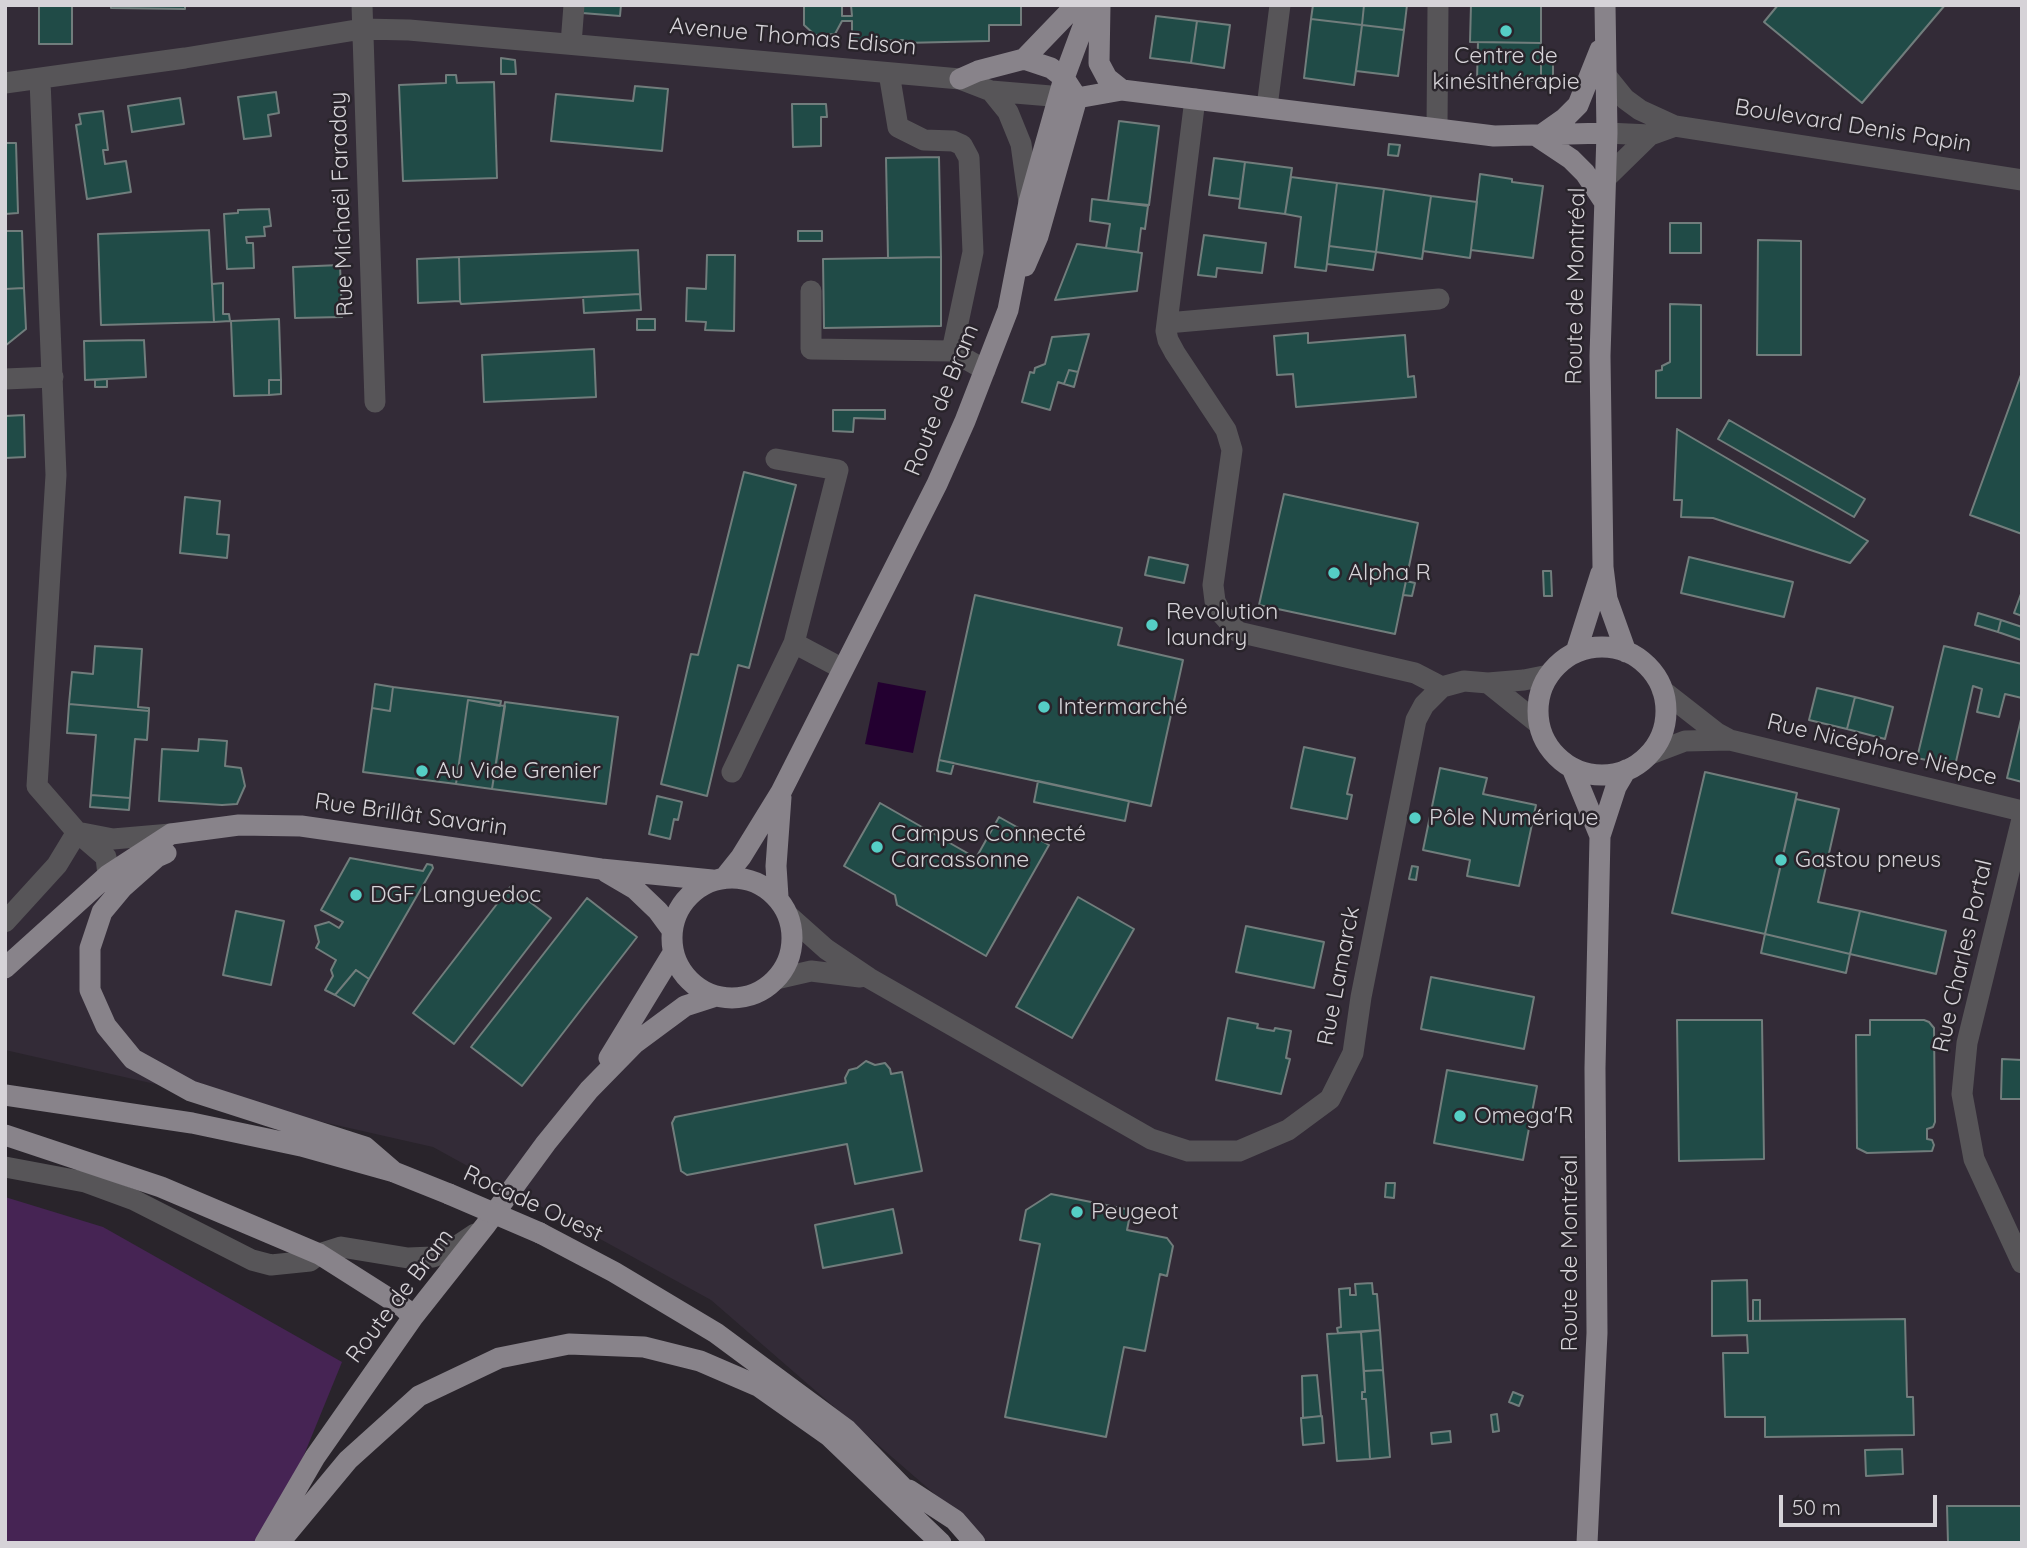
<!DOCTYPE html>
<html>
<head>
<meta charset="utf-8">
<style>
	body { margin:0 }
	#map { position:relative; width:2027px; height:1548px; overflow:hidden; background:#29242b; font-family:Quicksand,sans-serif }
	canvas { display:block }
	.frame { position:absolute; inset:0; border:7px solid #d6d3d8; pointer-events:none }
	.scale { position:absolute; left:1779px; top:1495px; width:158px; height:32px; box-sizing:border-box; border:4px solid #d6d3d8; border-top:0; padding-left:9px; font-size:21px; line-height:24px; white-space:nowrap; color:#d6d3d8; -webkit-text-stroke:5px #29242b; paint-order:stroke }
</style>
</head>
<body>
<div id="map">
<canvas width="2027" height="1548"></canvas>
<div class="frame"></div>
<div class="scale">50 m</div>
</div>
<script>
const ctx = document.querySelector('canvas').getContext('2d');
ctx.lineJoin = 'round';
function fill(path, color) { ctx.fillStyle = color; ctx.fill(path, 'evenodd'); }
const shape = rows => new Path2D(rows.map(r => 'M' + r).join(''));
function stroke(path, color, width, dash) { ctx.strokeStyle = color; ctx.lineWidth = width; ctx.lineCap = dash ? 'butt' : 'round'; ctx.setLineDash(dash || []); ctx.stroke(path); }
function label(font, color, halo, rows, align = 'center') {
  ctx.font = font + ' Quicksand,sans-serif'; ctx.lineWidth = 5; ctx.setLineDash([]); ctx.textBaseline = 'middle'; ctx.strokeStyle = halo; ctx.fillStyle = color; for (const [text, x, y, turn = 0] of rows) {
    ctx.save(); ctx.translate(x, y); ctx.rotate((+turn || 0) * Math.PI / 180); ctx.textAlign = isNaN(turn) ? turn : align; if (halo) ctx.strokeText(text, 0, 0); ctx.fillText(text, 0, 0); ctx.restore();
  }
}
fill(shape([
	[5,5,2022,5,2022,1543,985,1543,968,1523,711,1300,433,1147,5,1050]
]), '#332b37');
fill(shape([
	[5,1197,103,1227,342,1362,268,1543,5,1543]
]), '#462454');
fill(shape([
	[878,682,926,691,913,753,865,744]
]), '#230030');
const building = shape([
	[39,5,72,5,72,44,39,44,39,5],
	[111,5,185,5,185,9,111,8,111,5],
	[582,5,621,5,620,16,582,13,582,5],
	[804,5,842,5,842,16,852,16,851,5,1021,5,1021,25,989,25,989,41,903,43,903,40,852,41,852,21,842,21,835,34,815,35,804,25,804,5],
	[1313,5,1364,5,1362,25,1311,19,1313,5],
	[1364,5,1407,5,1404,30,1362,25,1364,5],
	[1471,5,1541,5,1541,43,1470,42,1471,5],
	[1778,5,1945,5,1862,103,1764,22,1778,5],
	[1156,16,1197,21,1191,63,1150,58,1156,16],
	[1311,19,1362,25,1354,85,1304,78,1311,19],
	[1197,21,1230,25,1224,68,1191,63,1197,21],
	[1362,25,1404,30,1398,76,1356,71,1362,25],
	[1478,42,1541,43,1541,81,1477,80,1478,42],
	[1541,51,1553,51,1553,81,1541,81,1541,51],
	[501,58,515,60,516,74,501,74,501,58],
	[446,75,456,75,457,83,494,82,497,178,403,181,399,85,446,83,446,75],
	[635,86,668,89,662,151,551,141,556,94,633,101,635,86],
	[276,92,279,113,268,115,271,136,244,139,238,97,276,92],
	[180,98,184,124,132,132,128,106,180,98],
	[792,104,826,104,827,117,821,117,821,146,793,147,792,104],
	[103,111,108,150,103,150,105,164,126,161,131,192,87,199,76,125,81,124,79,114,103,111],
	[1119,121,1159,126,1149,205,1108,201,1119,121],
	[5,143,16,143,18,213,5,214,5,143],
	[1389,144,1400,145,1398,156,1388,155,1389,144],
	[939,157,941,257,888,258,886,158,939,157],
	[1214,158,1245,162,1240,199,1209,195,1214,158],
	[1245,162,1292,168,1285,214,1239,208,1245,162],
	[1480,174,1512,179,1512,182,1543,186,1533,258,1471,250,1480,174],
	[1291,177,1337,183,1326,271,1295,267,1301,217,1285,214,1291,177],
	[1337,183,1384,189,1376,252,1329,246,1337,183],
	[1384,189,1431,196,1422,259,1376,252,1384,189],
	[1431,196,1477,202,1470,258,1423,251,1431,196],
	[1092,199,1148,206,1145,229,1141,228,1138,252,1106,248,1110,224,1090,221,1092,199],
	[269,209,271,226,264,227,265,236,246,237,247,243,253,243,254,268,227,269,224,214,238,213,238,210,269,209],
	[1670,223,1701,223,1701,253,1670,253,1670,223],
	[209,230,214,322,101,325,98,234,209,230],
	[5,231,22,231,24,288,5,289,5,231],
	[798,231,822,231,822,241,798,241,798,231],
	[1204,235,1266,243,1262,273,1217,268,1216,277,1198,275,1204,235],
	[1758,240,1801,241,1801,355,1757,355,1758,240],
	[1077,244,1142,253,1137,291,1055,300,1077,244],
	[1329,246,1376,252,1373,270,1327,264,1329,246],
	[638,250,640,294,461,304,460,301,459,257,638,250],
	[707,255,735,255,734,331,705,330,706,322,686,321,687,288,706,289,707,255],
	[459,257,460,301,418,303,417,259,459,257],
	[941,257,941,326,824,328,823,259,941,257],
	[340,265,342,317,295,318,293,267,340,265],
	[223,283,223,314,229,314,230,321,214,322,212,284,223,283],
	[24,288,26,329,5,346,5,289,24,288],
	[640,294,641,310,584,313,583,297,640,294],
	[1670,304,1701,305,1701,398,1656,398,1656,371,1662,370,1662,366,1670,362,1670,304],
	[279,319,281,380,269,380,269,395,234,396,231,321,279,319],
	[637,319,655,319,655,330,637,330,637,319],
	[1308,333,1308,343,1405,335,1408,377,1414,376,1416,397,1296,407,1293,374,1277,375,1274,336,1308,333],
	[1089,334,1078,372,1069,370,1064,384,1058,382,1050,410,1022,402,1030,372,1034,373,1035,368,1045,364,1052,337,1089,334],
	[144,340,146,377,85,380,84,341,144,340],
	[594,349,596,397,484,402,482,355,594,349],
	[1069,370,1078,372,1074,387,1064,384,1069,370],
	[2022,372,2022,534,1970,515,2022,372],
	[107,379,107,387,95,387,95,380,107,379],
	[269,380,281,380,281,394,269,395,269,380],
	[833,410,885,410,885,419,854,418,853,432,833,431,833,410],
	[24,415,25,457,5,458,5,416,24,415],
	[1729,420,1865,499,1854,517,1718,439,1729,420],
	[1677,429,1730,460,1868,541,1850,563,1713,518,1681,517,1682,500,1674,500,1677,429],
	[744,472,796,485,749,668,738,665,707,796,661,784,691,654,698,655,744,472],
	[1284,494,1418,523,1395,634,1259,605,1284,494],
	[185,497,220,501,217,534,229,535,227,558,180,553,185,497],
	[1149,557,1188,565,1184,583,1145,575,1149,557],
	[1689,557,1793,582,1784,617,1681,593,1689,557],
	[1543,571,1551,571,1552,596,1544,596,1543,571],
	[1406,581,1415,583,1412,596,1403,595,1406,581],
	[2022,591,2022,616,2014,613,2022,591],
	[975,595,1122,628,1118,645,1183,660,1151,806,939,760,975,595],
	[1978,613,2001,620,1998,632,1975,625,1978,613],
	[2001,620,2022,627,2021,640,1998,632,2001,620],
	[95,646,142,649,138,707,149,708,149,711,69,704,72,672,93,674,95,646],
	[1944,646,2022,664,2022,698,2005,694,1999,717,1977,712,1982,689,1973,686,1955,766,1917,758,1944,646],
	[375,684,393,687,390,711,372,708,375,684],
	[393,687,501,701,500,706,468,700,456,784,363,772,372,708,390,711,393,687],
	[1817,688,1855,697,1847,729,1809,720,1817,688],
	[1855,697,1893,707,1885,739,1847,729,1855,697],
	[468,700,505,706,492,789,456,784,468,700],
	[505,702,618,717,606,804,492,789,505,702],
	[69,704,149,711,147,740,135,739,130,798,91,795,96,735,67,733,69,704],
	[2022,715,2022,782,2007,778,2022,715],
	[199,739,227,741,225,766,241,768,245,786,237,804,222,805,159,801,162,749,198,751,199,739],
	[1304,747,1355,758,1347,794,1352,795,1347,819,1291,808,1304,747],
	[939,760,954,763,951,774,937,771,939,760],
	[1440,768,1487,778,1483,794,1536,805,1519,886,1467,876,1470,860,1423,850,1440,768],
	[1705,772,1797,793,1765,934,1672,913,1705,772],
	[1038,781,1129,801,1125,821,1034,802,1038,781],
	[91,795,130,798,129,810,90,807,91,795],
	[657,796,682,802,678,820,674,819,670,839,649,834,657,796],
	[1796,799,1839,809,1818,902,1860,911,1850,954,1765,934,1796,799],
	[880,803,976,858,999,817,1049,845,986,956,897,905,895,895,844,866,880,803],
	[350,858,423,871,427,864,432,865,433,868,369,979,356,970,335,995,325,990,333,976,331,970,336,960,316,948,319,942,315,926,329,922,339,928,343,922,321,910,350,858],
	[1412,866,1418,867,1416,880,1409,879,1412,866],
	[510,887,551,918,454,1044,413,1013,510,887],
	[1078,897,1134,929,1072,1038,1016,1007,1078,897],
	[587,898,637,937,522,1086,471,1047,587,898],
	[236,911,284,921,271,985,223,975,236,911],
	[1860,911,1946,931,1936,974,1850,954,1860,911],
	[1246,926,1324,942,1314,988,1236,972,1246,926],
	[1765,934,1850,954,1846,973,1761,953,1765,934],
	[356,970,369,979,354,1006,335,995,356,970],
	[1431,977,1534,997,1524,1049,1421,1029,1431,977],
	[1228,1018,1258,1024,1257,1028,1274,1031,1275,1028,1291,1031,1286,1058,1290,1059,1281,1094,1216,1080,1228,1018],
	[1677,1020,1762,1020,1764,1159,1679,1161,1677,1020],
	[1870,1020,1924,1020,1929,1022,1934,1028,1935,1122,1933,1127,1927,1129,1927,1139,1932,1140,1934,1145,1932,1151,1867,1153,1857,1148,1856,1035,1870,1035,1870,1020],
	[2002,1059,2022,1060,2022,1099,2001,1099,2002,1059],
	[866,1061,875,1065,885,1063,890,1069,891,1074,902,1072,922,1171,855,1184,847,1144,687,1175,681,1171,672,1123,675,1117,846,1083,845,1078,849,1070,857,1068,866,1061],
	[1447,1070,1537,1086,1523,1160,1434,1143,1447,1070],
	[1386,1183,1395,1183,1394,1198,1385,1197,1386,1183],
	[1051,1194,1131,1210,1127,1230,1167,1238,1173,1246,1167,1276,1160,1274,1145,1351,1124,1347,1106,1437,1005,1417,1040,1244,1020,1240,1026,1210,1051,1194],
	[893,1209,902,1253,823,1268,815,1225,893,1209],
	[1747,1280,1748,1321,1905,1319,1907,1397,1913,1397,1914,1435,1765,1437,1765,1417,1725,1417,1723,1353,1748,1353,1747,1335,1712,1336,1712,1281,1747,1280],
	[1372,1283,1373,1294,1377,1294,1380,1330,1338,1333,1337,1328,1341,1327,1339,1289,1350,1288,1350,1295,1356,1295,1355,1284,1372,1283],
	[1753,1300,1760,1300,1760,1321,1753,1321,1753,1300],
	[1380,1330,1383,1370,1364,1371,1361,1332,1380,1330],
	[1361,1332,1365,1392,1362,1392,1362,1399,1366,1399,1370,1459,1337,1461,1327,1334,1361,1332],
	[1383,1370,1390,1457,1370,1459,1366,1399,1362,1399,1362,1392,1365,1392,1364,1371,1383,1370],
	[1317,1375,1321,1416,1303,1418,1302,1376,1317,1375],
	[1513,1392,1523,1396,1519,1406,1509,1402,1513,1392],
	[1497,1414,1499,1431,1493,1432,1491,1415,1497,1414],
	[1322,1416,1324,1443,1303,1445,1301,1418,1322,1416],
	[1450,1431,1451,1442,1432,1444,1431,1433,1450,1431],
	[1902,1449,1903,1474,1866,1476,1865,1450,1902,1449],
	[1947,1506,2022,1506,2022,1543,1948,1543,1947,1506]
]);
fill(building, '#204b47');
stroke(building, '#717d7c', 2);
stroke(shape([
	[362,5,375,402],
	[571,44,574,5],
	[889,73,898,127,924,140,953,141,962,145,969,158,973,252,952,351,985,370],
	[1604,73,1625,99,1640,110,1675,126,2022,180],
	[40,80,56,475,37,786,77,832,106,857,108,875],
	[5,83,185,58,362,29,409,30,960,79,991,91,1075,98],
	[991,91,1008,112,1021,144,1029,202],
	[1195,99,1166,331,1168,340,1175,353,1226,430,1232,450,1213,585,1215,601,1221,613,1238,632,1415,673,1442,687,1464,681,1488,683,1524,680,1549,675],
	[1267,107,1280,5],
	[1437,128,1438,5],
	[1607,133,1650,135,1675,126],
	[1604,180,1650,135],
	[811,291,811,349,952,351],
	[1167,323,1439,299],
	[5,379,53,377],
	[776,459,838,470,794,643],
	[1488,683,1539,724],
	[1662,690,1717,733,1730,740,2022,811],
	[1648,755,1685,741,1730,740],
	[732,772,794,643,843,669],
	[2022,819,1967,1043,1962,1094,1974,1159,2022,1263],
	[82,833,113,839,171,834],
	[789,916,826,949,869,978,1151,1139,1188,1151,1239,1151,1288,1130,1330,1099,1353,1053,1361,997,1416,720,1424,705,1442,687],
	[5,922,57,865,77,832],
	[776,979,811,971,860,977],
	[5,1167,85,1182,134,1200,252,1260,271,1265,310,1261,319,1254,341,1247,408,1258,433,1257,451,1250,475,1234]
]), '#575558', 21);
stroke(shape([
	[1100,5,1099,63,1107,78,1122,90],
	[1605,5,1607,133,1600,356,1603,567,1607,599,1626,652],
	[1024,59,1076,5],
	[960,79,978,71,1024,59,1051,68,1064,78,1077,98,1038,236,1025,266],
	[1077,98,1122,90,1494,136,1607,133],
	[1538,137,1565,118,1578,105,1600,50],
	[1538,137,1571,159,1585,173,1603,200],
	'1538 711a64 64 0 1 1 128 0a64 64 0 1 1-128 0Z',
	[1576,652,1601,573],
	[1572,768,1600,836],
	[166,853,157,857,122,888,102,912,90,948,90,990,106,1026,133,1059,191,1091,365,1147,394,1172],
	[606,872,635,889,658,911,672,930],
	[725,877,741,857,781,792,937,484,965,421,1008,310,1029,202,1064,78,1091,5],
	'672 938a60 60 0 1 1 120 0a60 60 0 1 1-120 0Z',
	[778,897,776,866,781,797],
	[5,968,108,875,171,834,239,825,301,826,601,869,712,880],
	[609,1058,673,953],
	[5,1095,192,1123,301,1146,394,1172,449,1194],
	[5,1135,161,1187,319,1254,404,1308,413,1317],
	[540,1233,614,1272,716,1333,847,1430,918,1503],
	[909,1490,955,1520,975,1543],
	[265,1543,315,1457,413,1317,485,1226,546,1143,589,1090,635,1043,685,1006,716,996],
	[279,1543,348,1460,419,1396,499,1358,569,1344,644,1347,700,1361,758,1386,829,1436,941,1543],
	[1587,1543,1597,1333,1595,1068,1600,836,1616,787,1626,770]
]), '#88838a', 21);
stroke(shape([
	[449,1194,540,1233]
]), '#88838a', 21);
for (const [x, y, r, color] of [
	[1506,31,7,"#55cec5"],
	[1334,573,7,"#55cec5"],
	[1152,625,7,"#55cec5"],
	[1044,707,7,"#55cec5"],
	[422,771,7,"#55cec5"],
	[1415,818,7,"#55cec5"],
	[877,847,7,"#55cec5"],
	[1781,860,7,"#55cec5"],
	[356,895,7,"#55cec5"],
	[1460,1116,7,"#55cec5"],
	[1077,1212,7,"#55cec5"]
]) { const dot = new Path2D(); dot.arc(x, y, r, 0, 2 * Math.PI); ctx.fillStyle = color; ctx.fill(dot); stroke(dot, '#29242b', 2.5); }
label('23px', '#d6d3d8', '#29242b', [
	["Avenue Thomas Edison",793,37,5],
	["Boulevard Denis Papin",1853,126,9],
	["Rue Michaël Faraday",342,204,-92],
	["Route de Montréal",1576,286,-89],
	["Route de Bram",942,400,-68],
	["Rue Nicéphore Niepce",1882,750,14],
	["Rue Brillât Savarin",411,815,8],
	["Rue Charles Portal",1963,956,-77],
	["Rue Lamarck",1339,976,-79],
	["Rocade Ouest",533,1204,25],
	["Route de Montréal",1570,1253,-90],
	["Route de Bram",400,1296,-53]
]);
label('23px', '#d6d3d8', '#29242b', [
	["Centre de",1506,56,"center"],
	["kinésithérapie",1506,82,"center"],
	["Alpha R",1348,573],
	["Revolution",1166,612],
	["laundry",1166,638],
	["Intermarché",1058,707],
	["Au Vide Grenier",436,771],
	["Pôle Numérique",1429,818],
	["Campus Connecté",891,834],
	["Carcassonne",891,860],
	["Gastou pneus",1795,860],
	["DGF Languedoc",370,895],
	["Omega'R",1474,1116],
	["Peugeot",1091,1212]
], 'left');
</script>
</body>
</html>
